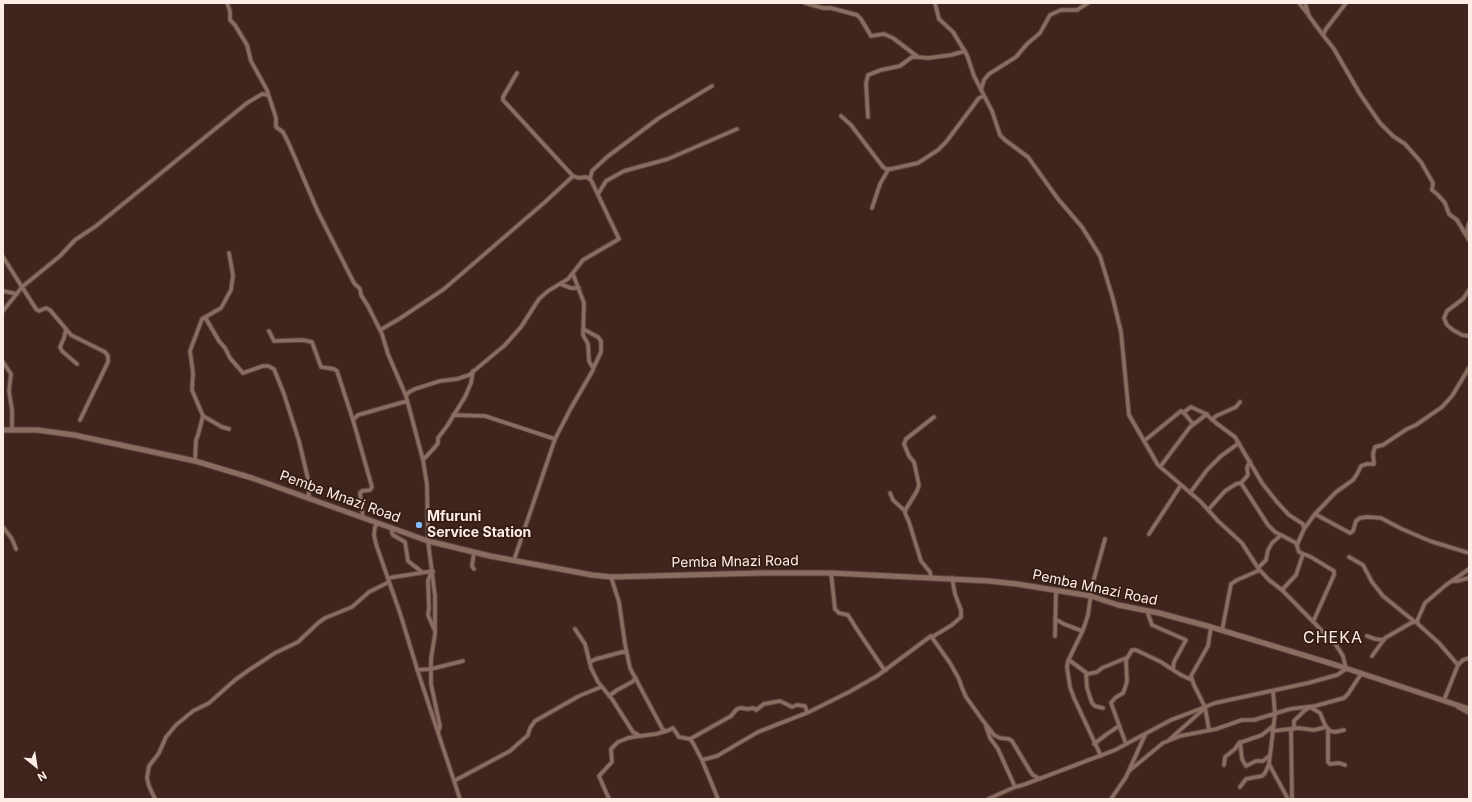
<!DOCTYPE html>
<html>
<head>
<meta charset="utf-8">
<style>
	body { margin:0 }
	#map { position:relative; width:1472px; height:802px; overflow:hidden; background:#3f251d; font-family:Inter,sans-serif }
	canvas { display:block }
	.frame { position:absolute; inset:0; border:4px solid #feece7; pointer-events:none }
	.north { position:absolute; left:16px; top:746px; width:40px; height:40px; -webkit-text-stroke:3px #341c13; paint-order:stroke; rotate:150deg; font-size:11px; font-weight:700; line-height:16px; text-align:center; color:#feece7 }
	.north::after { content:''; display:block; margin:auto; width:14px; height:18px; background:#feece7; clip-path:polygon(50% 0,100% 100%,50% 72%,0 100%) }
</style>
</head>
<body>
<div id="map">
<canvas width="1472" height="802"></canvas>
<div class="frame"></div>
<div class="north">N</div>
</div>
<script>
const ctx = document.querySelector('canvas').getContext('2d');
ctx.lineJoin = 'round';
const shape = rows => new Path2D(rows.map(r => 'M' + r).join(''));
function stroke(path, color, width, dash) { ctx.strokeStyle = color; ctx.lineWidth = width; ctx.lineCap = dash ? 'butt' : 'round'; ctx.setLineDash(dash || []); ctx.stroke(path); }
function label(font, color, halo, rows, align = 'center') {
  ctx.font = font + ' Inter,sans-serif'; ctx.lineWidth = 3.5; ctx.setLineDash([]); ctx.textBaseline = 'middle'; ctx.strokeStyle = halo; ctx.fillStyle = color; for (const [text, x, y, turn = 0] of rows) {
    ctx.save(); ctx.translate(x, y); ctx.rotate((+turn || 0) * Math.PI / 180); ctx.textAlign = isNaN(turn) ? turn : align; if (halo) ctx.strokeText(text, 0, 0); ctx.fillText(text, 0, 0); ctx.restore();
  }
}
const street = shape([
	[227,3,230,11,230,20,235,25,247,45,251,61,267,90,276,118,276,127,283,132,289,144,318,212,354,283,360,289,361,295,368,306,382,334,388,354,406,396,423,460,427,485,428,541,435,596,435,634,431,659,431,684,440,726,438,733],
	[805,3,823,8,831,8,857,15,861,19,871,36,884,34,893,38,918,57],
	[935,3,939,19,953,32,967,55,974,76,992,111,1000,135,1005,140,1028,157,1058,199,1082,227,1100,256,1113,299,1121,332,1129,415,1158,465,1201,502,1218,521,1242,543,1258,568,1269,580,1282,590,1336,645,1343,656,1346,669,1337,675,1308,683,1215,703,1205,707,1171,720,1115,750,1023,785,1015,787,988,799],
	[1299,3,1307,13],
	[1305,3,1309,16,1323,35],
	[1346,3,1326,29,1323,35,1334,49,1360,94,1380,123,1393,136,1405,144,1421,162,1433,183,1432,190,1438,195,1445,203,1449,214,1457,220,1469,240],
	[981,90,984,80,989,74,1016,57,1027,44,1040,33,1050,15,1061,10,1077,10,1088,3],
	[841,116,851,125,883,167,886,169,891,169,918,163,938,150,946,142,979,98,984,96],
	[868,117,866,83,868,75,881,70,900,66,912,57,918,57,928,58,951,55,965,51],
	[590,179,592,171,607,157,659,118,712,86],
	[598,194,606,181,624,171,668,159,737,129],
	[872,208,880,184,888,170],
	[1466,234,1469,223],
	[3,257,36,309,39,311,46,308,50,310,66,329,64,338,60,347,62,351,77,364],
	[560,284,571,288,579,288],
	[1469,290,1463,299,1447,311,1444,318,1447,325,1453,330,1462,335,1469,336],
	[3,291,17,294],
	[3,311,22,287,60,256,75,240,96,226,247,103,262,94,268,95],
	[205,317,219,341,225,348,230,358,243,373,263,366,268,366,274,369,284,394,299,441,308,479,309,499],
	[66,329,71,335,105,352,108,356,108,362,80,420],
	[583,329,598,337,601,341,601,352,593,369],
	[380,330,399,319,444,289,545,202,573,176],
	[269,331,274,341,303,340,312,342,321,367,334,369,337,371,353,420],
	[3,362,11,374,9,391,12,410,12,429],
	[406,396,409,392,415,389,440,381,457,379,469,375,505,345,521,327,539,299,548,291,568,279,583,260,619,239,591,180,586,177,579,178,573,176,503,100,503,97,517,73],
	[1184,412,1191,407,1206,414,1216,423,1235,437,1262,483,1277,502,1289,515,1303,524,1304,529,1297,545],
	[453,415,485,416,555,439],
	[203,416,222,427,229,429],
	[1212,420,1216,416,1236,407,1240,402],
	[1144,441,1181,411,1185,414,1193,424],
	[423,460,435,447,438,443,438,438,447,426,465,397,471,383,473,371],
	[195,461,196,440,198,435,203,416,192,390,193,373,190,351,202,319,221,308,231,290,233,275,229,253],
	[1250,461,1247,468,1248,475,1241,483,1268,525,1275,532,1281,535],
	[1160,467,1190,427,1207,414],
	[890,493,893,500,905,511],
	[1190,493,1207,470,1221,456,1239,443],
	[1208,510,1225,491,1236,484,1241,483],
	[1315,514,1336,492,1353,480,1357,474,1361,466,1367,464,1374,464,1373,454,1375,447,1383,445,1407,429,1416,425,1442,407,1452,396,1469,368],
	[363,518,360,493,362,491,370,490,372,487,353,420,358,415,407,401],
	[378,523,375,527,374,535,376,544,400,613,418,672,460,799],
	[3,527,12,539,16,549],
	[392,528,392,533,393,535,405,542,408,561,422,572],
	[1304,529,1315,514,1350,533,1353,531,1356,521,1360,518,1367,517,1381,518,1402,529,1430,541,1469,553],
	[1149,534,1181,485],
	[474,552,472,566,474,569],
	[1349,557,1363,565,1372,582,1383,596,1415,622],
	[514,560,555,439,571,408,593,370,593,368,589,361,588,344,583,335,584,303,573,274],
	[1258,568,1266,560,1268,550,1272,543,1281,535,1296,543,1299,552,1311,557,1334,571,1334,575,1313,622],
	[433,572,430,575,428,581,429,608,428,615,434,629],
	[831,573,835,609,839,613,848,615,858,631,883,668,886,670],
	[611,577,619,602,625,644,630,668,663,730,667,731,673,728,679,737,690,739,693,743,702,760,718,799],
	[388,578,433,571],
	[931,578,930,572,921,561,909,522,905,513,906,509,917,491,919,485,914,462,909,456,904,444,906,439,934,417],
	[1452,581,1457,581,1469,578],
	[1282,590,1296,575,1303,554],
	[1147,611,1152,625,1186,640,1174,662,1173,669],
	[1055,619,1064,624,1082,631],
	[575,629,585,644,591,668,598,682,612,699,633,732,640,736,656,734,666,731],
	[1222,631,1231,584,1237,580,1260,570],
	[1055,636,1056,590],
	[1367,636,1375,639,1384,640],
	[932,637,952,625,961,617,961,610,955,594,952,578],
	[1372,656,1385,638,1411,623,1415,622],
	[1069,660,1088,674,1097,672,1102,668,1126,658],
	[590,662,596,659,626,651],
	[1458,665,1463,660,1469,658],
	[417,670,431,669,463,661],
	[1086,674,1087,688,1092,703,1095,706,1103,708],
	[1273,691,1275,714,1269,764,1288,799],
	[609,696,617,690,632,682,636,678],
	[1444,700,1458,665,1439,643,1418,624,1417,621,1425,603,1446,585,1469,569],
	[1458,707,1469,713],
	[986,726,990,738,998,749,1015,787],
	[1291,729,1292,799],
	[1294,729,1294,721,1304,711,1310,707,1320,713,1325,725,1330,731,1335,732,1344,730],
	[1328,729,1328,762,1330,764,1339,763,1345,765],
	[1209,730,1205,707,1194,685,1191,676,1208,646,1211,627],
	[1272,731,1298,728,1314,730,1326,727],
	[690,739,731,716,737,709,741,708,748,709,753,708,756,710,764,704,780,701,792,707,797,705,805,706,807,712],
	[1170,739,1205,708],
	[1240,742,1242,759,1246,766,1256,761,1263,761,1269,756],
	[1094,744,1107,734,1119,726],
	[1126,744,1111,703,1115,698,1123,693,1125,688,1127,681,1126,660,1132,650,1136,650,1161,662,1181,675,1192,680],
	[1101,756,1074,698,1070,687,1067,667,1068,661,1083,630,1088,615,1092,586,1105,539],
	[702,760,717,756,758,732,809,712,849,692,877,676,931,636,950,663,959,679,962,688,966,697,981,718,994,735,1000,738,1009,739,1012,741,1030,771,1033,775,1040,779],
	[1224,765,1225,757,1235,749,1239,743,1262,735,1273,726],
	[1129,771,1163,743,1180,736,1216,729,1242,720,1254,720,1290,709,1315,706,1344,698,1348,694,1361,674],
	[454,781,510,751,528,735,530,728,535,721,579,696,601,687],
	[1240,787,1246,779,1262,776,1265,773,1269,764],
	[155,799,149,786,147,778,149,766,159,753,166,737,176,725,193,711,209,703,235,680,249,670,275,653,298,642,318,623,325,618,352,607,369,592,389,582],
	[609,799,599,776,612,762,611,749,618,742,628,738,639,736],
	[1111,799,1126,777,1145,735]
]);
const secondary = shape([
	[3,430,37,430,74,435,195,461,252,478,428,541,490,556,592,575,611,577,762,573,831,573,989,581,1017,584,1091,596,1118,605,1159,613,1211,627,1336,665,1469,709]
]);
stroke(street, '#59433c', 5.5);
stroke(secondary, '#59433c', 7);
stroke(street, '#8a6c61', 3.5);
stroke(secondary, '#8a6c61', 5);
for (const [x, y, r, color] of [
	[419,525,4,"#87bbfc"]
]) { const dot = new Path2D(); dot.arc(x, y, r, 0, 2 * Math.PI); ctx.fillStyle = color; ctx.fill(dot); stroke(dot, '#341c13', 1.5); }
label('14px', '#feece7', '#341c13', [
	["Pemba Mnazi Road",340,497,20],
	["Pemba Mnazi Road",735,562,-1],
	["Pemba Mnazi Road",1095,588,12]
]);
label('bold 14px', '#feece7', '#341c13', [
	["Mfuruni",427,517],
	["Service Station",427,533]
], 'left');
ctx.letterSpacing = '1px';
label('16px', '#feece7', '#341c13', [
	["CHEKA",1333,638]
]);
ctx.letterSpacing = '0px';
</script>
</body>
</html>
